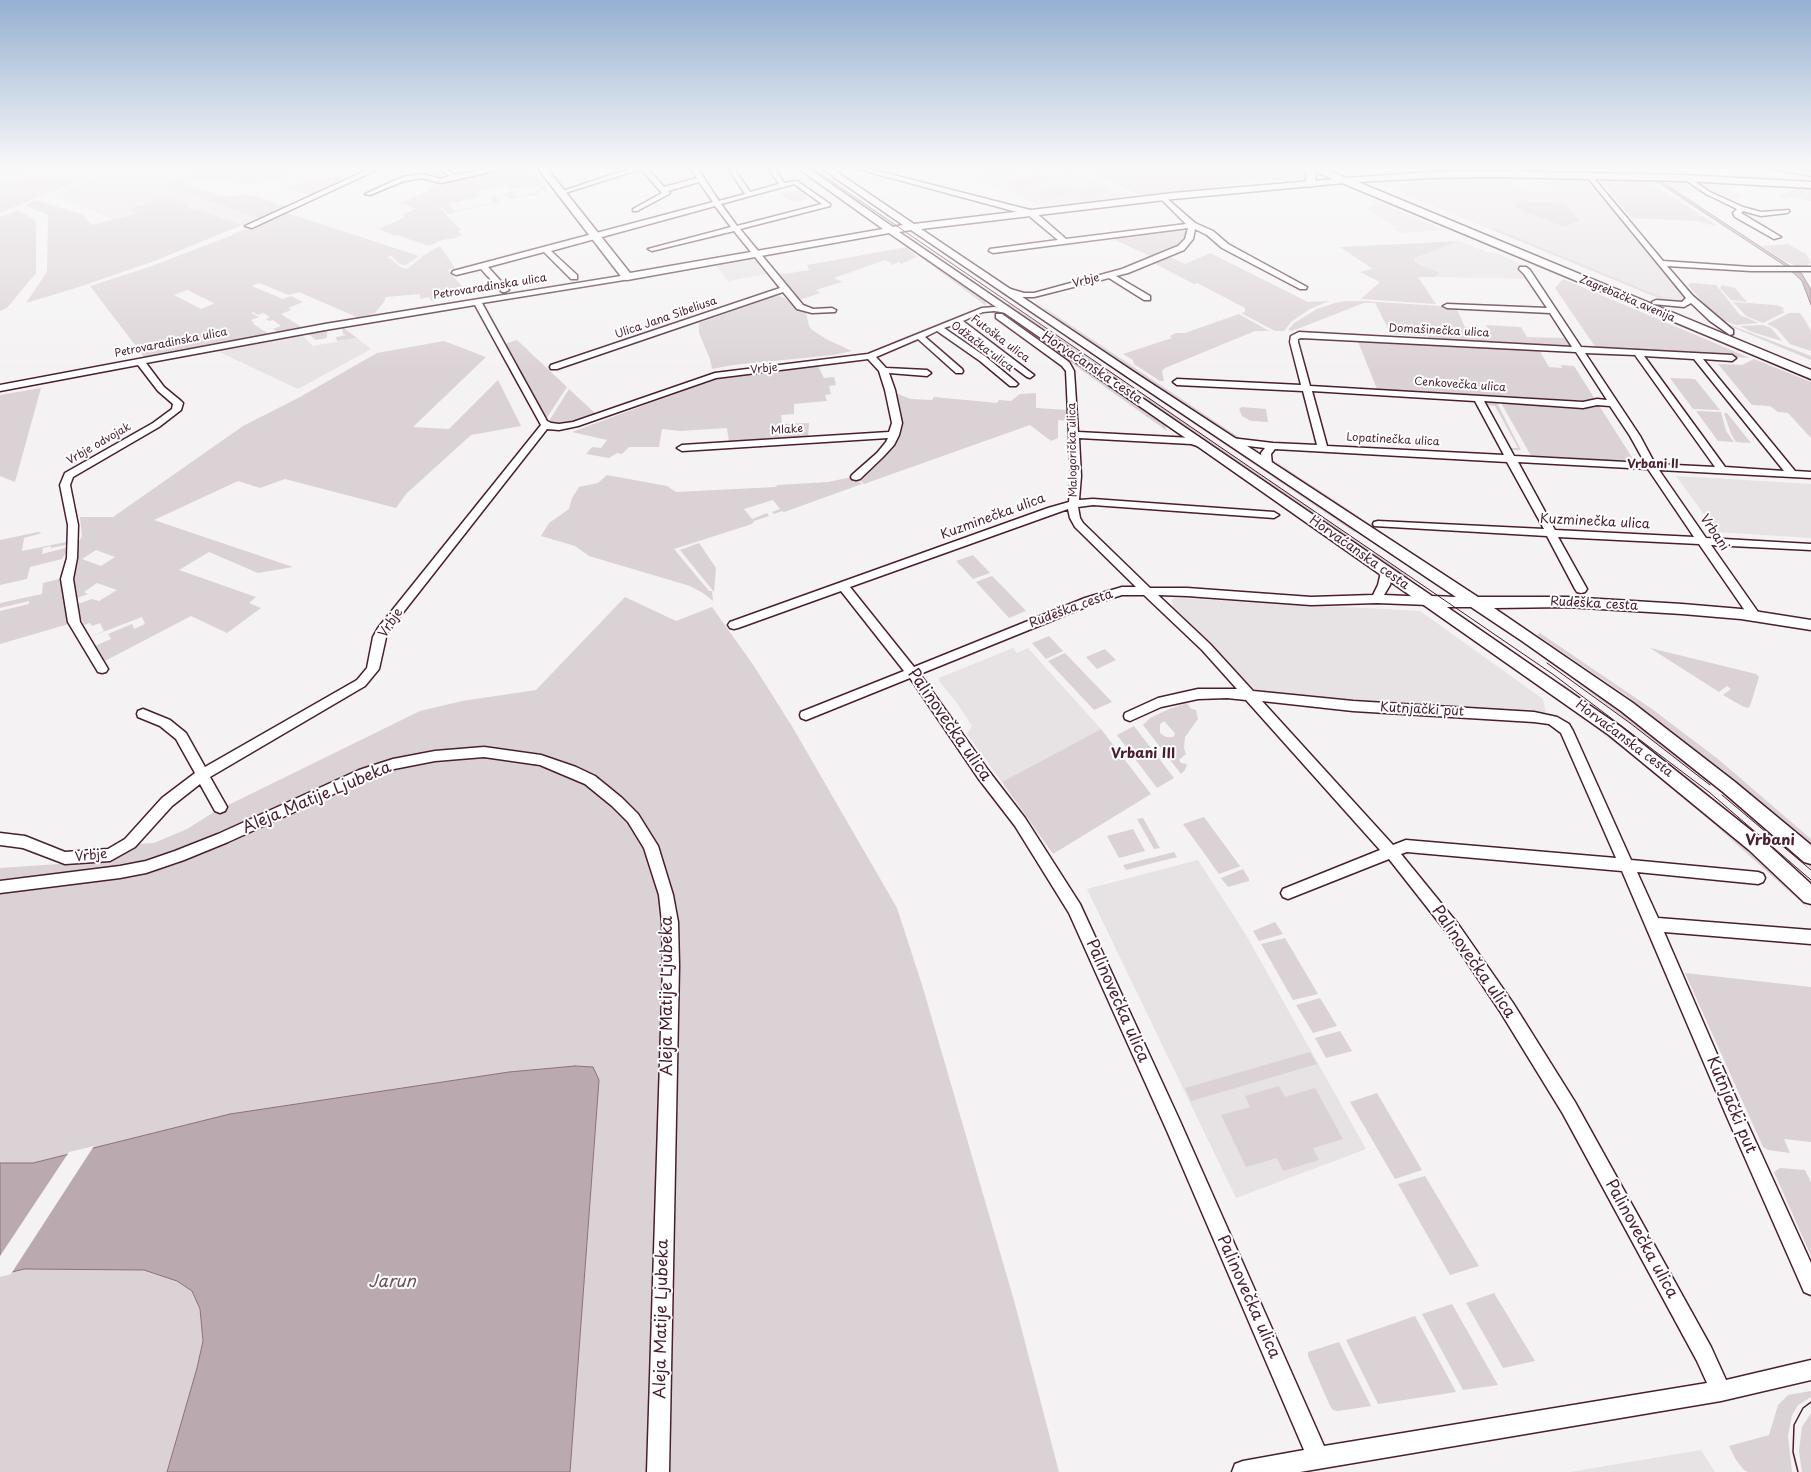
<!DOCTYPE html>
<html>
<head>
<meta charset="utf-8">
<style>
	body { margin:0 }
	canvas { display:block; background:#f4f2f2 }
</style>
</head>
<body>
<canvas width="1811" height="1472"></canvas>
<script>
const ctx = document.querySelector('canvas').getContext('2d');
ctx.lineJoin = 'round';
function fill(path, color) { ctx.fillStyle = color; ctx.fill(path, 'evenodd'); }
const shape = rows => new Path2D(rows.map(r => 'M' + r).join(''));
function stroke(path, color, width, dash) { ctx.strokeStyle = color; ctx.lineWidth = width; ctx.lineCap = dash ? 'butt' : 'round'; ctx.setLineDash(dash || []); ctx.stroke(path); }
function label(font, color, halo, rows, align = 'center') {
  ctx.font = font + ' "Playpen Sans",sans-serif'; ctx.lineWidth = 4; ctx.setLineDash([]); ctx.textBaseline = 'middle'; ctx.strokeStyle = halo; ctx.fillStyle = color; for (const [text, x, y, turn = 0] of rows) {
    ctx.save(); ctx.translate(x, y); ctx.rotate((+turn || 0) * Math.PI / 180); ctx.textAlign = isNaN(turn) ? turn : align; if (halo) ctx.strokeText(text, 0, 0); ctx.fillText(text, 0, 0); ctx.restore();
  }
}
fill(shape([
	[91,166,112,166,108,168,110,169,93,175,0,182,0,173],
	[124,166,216,166,206,171,199,171,165,185,172,190,181,191,261,219,245,226,184,206,187,205,129,208,139,213,111,219,89,209,51,195],
	[971,166,1061,166,1133,196,1040,206,960,170],
	[1475,176,1510,177,1520,189,1530,191,1553,191,1541,176,1589,180,1685,299,1684,301,1677,303,1667,301,1414,198,1396,190,1389,185,1391,182,1397,179],
	[1513,201,1542,202,1564,227,1529,213],
	[1659,180,1717,180,1732,191,1743,195,1727,201,1707,192,1678,193],
	[1370,198,1444,230,1399,233,1394,228,1397,228,1365,207,1375,204],
	[1460,241,1486,252,1499,254,1519,263,1528,269,1534,279,1434,277,1438,273,1415,261,1414,258,1416,257],
	[749,258,759,261,768,274,728,281,714,263],
	[300,333,313,346,357,338,371,349,298,389,213,349],
	[1676,476,1811,484,1811,538,1717,532],
	[1175,598,1420,611,1543,699,1546,714,1472,710,1263,693,1252,690,1245,686,1173,610,1172,600],
	[1013,648,1017,653,1028,648,1101,729,1002,782,967,734,972,726,957,703,939,681,939,678],
	[1198,860,1246,935,1366,1149,1236,1198,1087,889],
	[1701,1450,1715,1472,1570,1472]
]), '#e7e2e3');
fill(shape([
	[0,166,91,166,0,173],
	[216,166,330,166,247,185,224,178,208,182,191,179,183,183,225,197,246,194,289,207,261,219,181,191,172,190,165,185,199,171,206,171],
	[790,166,793,166,875,222,871,222],
	[1072,166,1294,166,1311,176,1304,179,1240,182,1215,188,1141,195],
	[429,167,440,170,449,176,442,179,418,173,409,175,410,177,407,176],
	[526,167,527,169,531,169,548,191,543,192,533,184,531,185,541,193,509,199,503,194,512,192,517,197,537,192,529,185,511,189,506,185,478,191,482,196,448,204,455,211,493,202,489,198,495,196,500,201,448,214,440,206,438,206,461,230,458,231,462,235,456,237,457,238,442,240,429,246,397,235,395,236,378,229,404,218,403,214,416,209,400,203,429,190,428,188,438,186,447,181],
	[1006,167,1017,171,994,179,984,174],
	[370,170,313,196,282,187,343,175],
	[1038,173,1054,179,1021,190,1006,183],
	[93,175,26,202,0,213,0,182],
	[1644,179,1701,215,1690,216,1703,216,1717,226,1703,223,1700,221,1631,218,1602,181,1609,180],
	[1064,184,1079,190,1048,201,1033,195],
	[1096,185,1110,191,1087,199,1074,193],
	[1797,186,1811,187,1811,201,1792,197,1787,199,1779,196,1795,189],
	[800,189,810,196,805,197,808,199,793,202,780,194],
	[165,196,188,205,185,206,242,225,157,260,82,286,26,303,47,272,48,215,26,206,26,204,36,200,83,215,92,225,138,213,129,209],
	[1513,201,1564,203,1579,220,1564,227,1518,209],
	[18,210,36,221,36,273,7,308,0,311,0,217],
	[284,212,419,256,406,265,400,264,391,256,387,257,392,260,400,267,407,269,423,256,440,246,455,268,448,270,466,291,431,301,429,297,420,299,420,294,386,297,384,302,375,313,359,318,299,292,289,295,259,283,252,286,283,299,291,296,303,302,288,308,291,310,281,314,303,328,278,332,273,329,281,326,273,320,269,321,266,319,270,317,263,313,258,315,253,312,251,313,259,317,251,320,254,323,253,324,269,334,145,358,90,286,152,266,227,237],
	[187,290,214,303,213,304,201,309,174,295],
	[1491,227,1676,303,1656,297,1495,231],
	[1179,229,1187,231,1181,244,1178,247,1152,257,1109,237],
	[1460,241,1414,258,1415,261,1419,264,1439,273,1434,277,1418,277,1436,304,1361,299,1380,282,1360,272,1373,269,1340,247],
	[1503,243,1811,369,1811,371],
	[1788,244,1806,254,1811,263,1806,266,1796,266,1781,259,1762,246],
	[907,247,917,257,901,264,899,262,891,265,891,263,885,260,834,278,842,282,816,290,820,293,800,300,779,273,784,274,809,270,807,265],
	[911,247,986,301,986,306,913,251],
	[1210,253,1308,302,1329,301,1310,309,1291,322,1284,331,1275,331,1241,313,1245,312,1245,308,1197,283,1194,284,1157,265,1157,262,1170,257,1185,264],
	[1537,265,1811,379,1811,380,1791,372],
	[1563,279,1750,358,1596,348,1555,288],
	[1691,283,1716,285,1740,315,1759,323,1736,325,1720,319,1712,313,1688,285],
	[1722,285,1735,288,1747,302,1731,300,1720,288],
	[780,296,786,299,796,309,806,313,809,326,812,330,828,340,852,351,833,355,733,365,712,369,710,359,699,333,699,323,773,297],
	[1345,301,1363,301,1456,307,1465,327,1488,329,1486,325,1521,327,1527,337,1564,338,1571,347,1478,342,1475,341,1467,342,1392,338,1391,336,1429,338,1428,336,1391,334,1375,303,1364,303,1292,331,1288,330,1294,323,1317,309,1335,303],
	[1019,302,1360,531,1354,532,1016,303],
	[1036,302,1246,442,1232,437,1063,323],
	[1733,302,1776,305,1782,307,1784,309,1782,310,1785,312,1763,323,1746,316],
	[1008,303,1185,423,1409,576,1407,577,1295,502,1007,304],
	[997,310,1005,311,1153,415,1165,425,1167,431],
	[1789,313,1800,313,1805,320,1811,331,1811,351,1790,344,1777,329,1767,324],
	[1239,314,1269,331,1255,331,1165,368,1162,371,1164,381,1160,381,1134,364,1133,360,1123,354,1172,338,1170,336,1176,333,1185,333],
	[1717,320,1811,356,1811,360,1739,330],
	[1763,325,1771,328,1782,341,1752,332,1740,326],
	[341,326,357,338,337,341,336,337,347,335,343,334,342,327,330,329,327,332,327,338,316,340,306,332],
	[1357,339,1538,348,1549,367,1562,368,1561,365,1574,366,1595,399,1592,401,1377,389],
	[517,340,567,387,546,419,505,344],
	[444,341,486,357,413,427,449,429,498,380,521,426,471,435,406,494,396,508,285,479,260,488,238,481,154,520,293,567,258,573,209,552,179,570,256,597,249,603,261,608,227,633,191,616,103,662,95,646,111,639,108,634,132,624,134,629,145,624,142,617,90,637,104,631,100,623,92,626,90,623,84,625,75,605,92,599,99,601,117,590,97,583,84,592,88,594,74,599,70,573,77,545,82,536,80,517,113,517,243,426,300,397,377,353],
	[96,550,115,557,101,566,82,559],
	[1754,359,1811,382,1811,438,1788,413,1778,412,1770,406,1752,405,1718,364,1742,365],
	[818,366,824,378,834,377,836,385,829,386,831,394,825,395,827,401,794,404,794,414,781,415,782,424,809,423,808,438,729,442,727,428,680,431,662,429,659,447,629,447,622,454,617,453,609,458,586,454,592,447,601,448,607,440,572,432,718,378],
	[1670,378,1695,379,1720,410,1693,409],
	[41,388,15,482,0,476,0,395],
	[569,389,597,415,578,421,557,424,551,423,549,421],
	[895,393,911,399,932,400,934,397,997,403,999,400,1011,401,1020,394,1036,393,1036,408,1069,410,1068,421,1058,420,1058,438,1051,441,1030,425,864,484,857,477,866,471,901,422,900,410],
	[1486,400,1496,401,1521,450,1511,450,1510,448,1518,448,1495,406,1487,405],
	[1500,401,1598,404,1635,462,1533,457,1530,454],
	[1242,407,1266,409,1268,422,1251,421,1242,416,1239,409],
	[1696,411,1721,412,1726,431,1734,442,1718,441],
	[1724,413,1727,413,1751,443,1736,442,1731,434],
	[1193,444,1197,445,1304,521,1327,538],
	[1270,458,1328,496,1437,570,1434,571,1319,495],
	[607,475,667,486,676,492,776,487,777,485,828,482,852,477,855,477,862,484,784,512,782,511,774,514,772,512,780,509,773,500,744,509,752,519,767,513,769,516,754,521,752,524,674,549,709,591,712,591,713,601,703,593,690,586,589,556,575,546,541,536,549,523,569,509,572,498,579,487,598,483],
	[38,532,42,533,24,538,22,551,71,541,70,544,51,548,51,546,43,548,42,554,69,547,62,559,30,567,27,579,0,585,0,540],
	[699,543,716,568,714,592,680,550],
	[973,555,990,573,973,579,956,561],
	[992,576,1005,589,1026,611,1009,618,976,582],
	[63,578,72,623,0,644,0,611,29,604,29,601,0,608,0,603,42,594,43,583],
	[625,597,676,621,712,607,754,666,793,728,897,908,923,988,1015,1304,1059,1472,0,1472,0,868,59,864,123,854,138,844,154,843,187,829,214,812,420,711,462,701,536,690],
	[1540,633,1652,709,1718,759,1811,839,1811,847,1670,734,1627,696,1537,635],
	[1049,636,1063,651,1046,659,1032,643],
	[1470,636,1589,717,1719,821,1791,889,1811,911,1714,824,1631,755,1562,702],
	[1650,648,1756,674,1759,677,1750,706,1748,708,1742,706,1723,695,1731,689,1727,686,1719,692],
	[1105,649,1116,660,1097,669,1086,657],
	[1065,653,1112,702,1094,710,1048,661],
	[1570,677,1652,733,1811,863,1811,868,1721,792],
	[1563,684,1698,785,1811,882,1811,887,1560,685],
	[1187,703,1191,709,1196,710,1198,719,1185,737,1184,748,1186,754,1179,760,1181,763,1187,764,1185,770,1181,774,1143,725,1150,718,1169,709],
	[1164,721,1174,732,1175,735,1173,737,1166,737,1160,733,1160,724],
	[1134,726,1174,778,1157,788,1117,735],
	[1101,729,1151,794,1053,854,1002,782],
	[1204,817,1240,866,1241,866,1219,874,1183,824],
	[1143,818,1160,848,1154,849,1137,819],
	[1133,829,1145,851,1119,858,1107,836],
	[1174,852,1177,857,1126,870,1123,865],
	[1243,869,1249,879,1249,881,1228,887,1221,878],
	[1275,922,1283,934,1259,941,1253,931],
	[1285,938,1318,994,1293,1000,1261,944],
	[1685,973,1811,987,1811,1142,1784,1139,1790,1153,1768,1150,1763,1147],
	[1320,998,1337,1026,1313,1033,1296,1005],
	[1340,1031,1352,1051,1326,1058,1315,1038],
	[1310,1052,1317,1064,1191,1101,1185,1088],
	[1279,1086,1285,1097,1315,1088,1343,1139,1313,1148,1319,1160,1283,1171,1277,1158,1246,1167,1221,1115,1250,1107,1245,1096],
	[1377,1093,1422,1170,1395,1179,1350,1102],
	[1780,1168,1805,1170,1811,1182,1811,1256,1774,1172],
	[1425,1176,1479,1266,1450,1275,1398,1184],
	[1494,1293,1535,1361,1503,1368,1466,1303],
	[1452,1304,1498,1385,1463,1390,1422,1314],
	[1415,1316,1456,1392,1378,1404,1346,1340],
	[1339,1342,1371,1406,1338,1411,1333,1410,1330,1406,1308,1356,1308,1352],
	[1811,1391,1811,1397,1798,1405,1792,1415,1788,1436,1792,1472,1748,1472,1744,1470,1736,1460,1729,1446,1769,1435,1778,1405,1788,1395],
	[1811,1413,1811,1472,1802,1472,1799,1451,1802,1427]
]), '#dbd2d5');
const water = shape([
	[1622,166,1639,170,1659,180,1802,274,1811,290,1811,305,1802,281,1787,267,1662,185,1642,173,1622,166],
	[575,1066,593,1067,599,1080,570,1472,167,1472,197,1368,203,1341,200,1309,192,1291,177,1281,144,1270,24,1269,0,1275,0,1163,33,1163,230,1114,509,1072,575,1066]
]);
fill(water, '#baa9ae');
stroke(water, '#8d727a', 1);
fill(shape([
	[94,1146,11,1274,0,1277,0,1256,69,1152]
]), '#f4f2f2');
const minor = shape([
	[376,166,385,166,252,228,245,226,376,166],
	[501,166,516,166,441,183,422,178,404,181,370,195,365,194,402,177,422,174,441,179,449,176,440,169,443,167,455,175,501,166],
	[637,166,648,166,647,168,664,187,697,178,689,166,696,166,719,201,745,194,728,168,729,167,733,167,750,192,779,184,767,166,773,166,784,183,797,181,830,204,830,206,740,229,803,305,813,309,832,308,836,310,835,312,812,313,797,309,783,292,557,369,551,369,550,367,551,365,780,288,734,231,652,251,648,249,731,227,715,206,551,251,577,275,577,279,571,279,544,252,488,267,509,290,505,292,502,292,481,269,456,275,452,273,453,271,713,202,699,182,668,191,670,193,669,194,637,211,633,211,633,209,662,193,641,169,562,194,557,193,637,166],
	[794,184,822,204,737,226,721,204,794,184],
	[858,166,1034,211,1066,239,1186,224,1159,197,1164,196,1195,223,1213,231,1228,244,1307,287,1306,289,1300,289,1222,248,1207,235,1195,229,1193,239,1184,250,1128,273,1116,276,1150,296,1150,300,1144,300,1109,278,1034,297,1020,297,1003,290,1007,288,1024,293,1034,293,1122,269,1178,246,1185,239,1188,228,993,253,989,251,990,249,1058,240,1028,215,854,168,858,166],
	[1507,166,1514,166,1523,175,1518,176,1507,166],
	[1757,166,1775,166,1811,172,1811,176,1757,166],
	[1588,176,1592,176,1663,261,1751,267,1811,267,1811,271,1751,271,1667,266,1693,296,1733,330,1733,334,1730,335,1710,321,1691,303,1684,307,1653,304,1652,302,1656,300,1682,302,1686,298,1588,178,1588,176],
	[1684,177,1688,177,1710,192,1743,207,1761,212,1789,210,1789,212,1787,213,1761,216,1743,211,1741,213,1781,237,1774,239,1735,217,1733,213,1737,209,1706,194,1684,179,1684,177],
	[1520,267,1526,267,1530,270,1581,347,1732,355,1736,358,1732,361,1703,359,1795,471,1811,472,1811,478,1659,470,1706,538,1811,544,1811,550,1711,545,1758,612,1760,615,1758,618,1750,618,1699,544,1558,537,1587,589,1585,592,1581,593,1577,592,1575,589,1547,536,1374,526,1373,524,1374,522,1378,521,1544,529,1507,462,1275,449,1271,454,1272,465,1267,468,1262,465,1261,453,1265,448,1231,444,1226,441,1231,438,1273,443,1317,445,1303,391,1177,385,1173,382,1177,379,1301,385,1290,342,1291,336,1299,332,1572,347,1550,313,1447,308,1443,306,1447,304,1547,308,1524,274,1519,269,1520,267],
	[1301,338,1576,352,1607,400,1597,399,1583,402,1310,386,1298,342,1298,339,1301,338],
	[1585,353,1635,355,1715,467,1655,464,1640,436,1585,353],
	[1644,356,1694,359,1784,471,1725,467,1644,356],
	[1312,391,1475,401,1504,455,1327,446,1312,391],
	[1484,401,1583,408,1597,405,1610,406,1630,436,1645,463,1514,456,1484,401],
	[1518,462,1648,469,1694,537,1555,530,1518,462],
	[627,275,630,275,630,279,482,303,547,421,551,423,559,424,573,422,715,373,868,354,982,308,994,307,1010,309,1011,311,1007,313,994,311,983,312,963,321,1034,375,1030,378,1027,377,956,324,944,328,986,357,1016,382,1018,384,1016,386,1010,386,980,361,937,331,925,337,962,369,963,371,962,373,956,373,918,339,876,357,886,368,927,370,931,373,927,376,889,373,895,390,902,423,899,435,894,445,883,457,860,479,856,480,852,479,851,477,852,475,877,453,886,442,888,438,682,451,677,448,682,445,889,432,892,423,885,390,879,371,868,359,716,378,578,426,559,430,547,429,387,633,379,669,365,686,210,777,227,807,225,811,220,813,215,811,200,784,172,806,135,847,110,861,65,864,23,848,0,845,0,833,25,836,65,852,108,849,125,839,162,798,195,773,176,739,160,726,138,717,137,714,138,711,143,709,170,720,186,733,205,767,357,680,367,668,373,637,378,628,541,425,475,305,325,330,146,363,164,387,181,401,183,403,181,410,159,427,73,477,70,485,78,525,77,558,73,579,80,622,108,669,106,672,102,673,98,672,68,622,61,579,67,558,68,525,60,485,65,473,153,423,172,409,173,404,158,391,138,365,0,391,0,385,325,324,627,275],
	[996,314,1002,314,1069,362,1074,371,1078,432,1192,438,1207,443,1209,445,1204,448,1191,444,1079,438,1081,476,1079,500,1093,499,1274,512,1279,515,1274,518,1093,505,1078,507,1080,518,1083,523,1150,588,1187,588,1311,597,1373,595,1378,585,1381,572,1387,568,1393,572,1390,585,1384,595,1429,597,1433,598,1435,601,1433,604,1429,605,1377,603,1311,605,1187,596,1158,595,1210,644,1253,691,1353,701,1534,712,1557,717,1569,724,1573,731,1631,860,1758,872,1763,874,1765,878,1763,882,1758,884,1637,872,1658,918,1811,930,1811,944,1664,932,1739,1105,1811,1263,1811,1295,1804,1292,1727,1117,1622,871,1407,852,1401,854,1458,924,1513,1003,1575,1102,1711,1347,1726,1380,1811,1360,1811,1380,1721,1401,1300,1472,1232,1472,1235,1464,1243,1461,1304,1450,1167,1131,1069,913,1015,826,978,778,910,678,811,718,806,720,801,718,800,715,801,712,904,671,841,591,738,628,734,629,730,628,728,625,730,622,1048,508,1069,502,1071,476,1066,371,1062,366,996,318,996,314],
	[1068,509,1070,518,1075,527,1136,587,1122,587,1085,598,914,667,850,587,1068,509],
	[1122,595,1144,595,1202,650,1237,689,1198,689,1158,698,1125,713,1124,716,1125,719,1130,721,1161,707,1198,699,1227,698,1246,700,1380,850,1283,889,1281,893,1283,897,1288,899,1389,859,1448,934,1501,1013,1563,1114,1697,1361,1707,1383,1324,1446,1179,1119,1080,904,1025,818,988,770,920,674,1093,604,1122,595],
	[1262,701,1353,711,1534,722,1549,724,1561,733,1616,858,1406,840,1393,845,1262,701],
	[484,747,541,755,576,767,595,776,622,798,638,814,658,846,673,895,678,922,679,966,669,1472,647,1472,663,966,662,922,659,895,644,848,628,822,612,806,585,784,540,765,484,757,435,761,394,769,369,778,228,842,184,860,146,873,120,878,0,893,0,881,120,866,146,861,175,851,218,834,359,770,393,759,435,751,484,747]
]);
const tertiary = shape([
	[536,166,545,166,630,273,883,229,795,166,805,166,893,227,903,225,818,166,828,166,914,224,1173,193,1347,178,1348,180,1347,182,1344,183,1173,199,921,229,1137,374,1478,597,1567,597,1682,604,1741,609,1811,620,1811,630,1741,619,1682,614,1567,607,1494,608,1633,703,1735,782,1811,845,1811,864,1804,862,1723,792,1621,711,1522,641,1471,607,1447,607,1621,727,1763,840,1811,884,1811,904,1804,902,1749,850,1609,735,1200,448,889,233,627,280,623,279,536,166],
	[911,230,1129,378,1456,597,1432,596,899,232,911,230]
]);
const secondary = shape([
	[1300,166,1319,166,1346,178,1430,172,1492,171,1686,175,1811,182,1811,188,1686,181,1492,177,1430,178,1358,182,1811,370,1811,379,1316,172,1315,184,1310,187,1307,186,1305,184,1307,174,1300,166]
]);
stroke(minor, '#4a1f2b', 3);
stroke(tertiary, '#4a1f2b', 3);
stroke(secondary, '#4a1f2b', 3);
fill(minor, '#fff');
fill(tertiary, '#fff');
fill(secondary, '#fff');
stroke(shape([
	[809,166,1554,675,1709,792,1811,880],
	[1547,663,1630,723,1710,785],
	[1722,795,1811,870]
]), '#4a1f2b', 1);
stroke(shape([
	[1798,1472,1793,1452,1794,1425,1803,1408,1811,1402]
]), '#4a1f2b', 1.5);
const sky = ctx.createLinearGradient(0, 0, 0, 372);
sky.addColorStop(0, '#95b0d1');
sky.addColorStop(0.45, '#faf9f9');
sky.addColorStop(1, '#faf9f900');
ctx.fillStyle = sky;
ctx.fillRect(0, 0, 1811, 372);
label('11px', '#4a1f2b', '#fff', [
	["Vrbje",1086,281,-14],
	["Petrovaradinska ulica",490,287,-9],
	["Zagrebačka avenija",1627,299,23],
	["Ulica Jana Sibeliusa",666,318,-19],
	["Domašinečka ulica",1439,331,3],
	["Futoška ulica",1000,339,37],
	["Petrovaradinska ulica",171,343,-11],
	["Odžačka ulica",982,347,37],
	["Vrbje",764,369,-6],
	["Cenkovečka ulica",1460,385,4],
	["Mlake",787,430,-4],
	["Lopatinečka ulica",1393,440,3],
	["Vrbje odvojak",99,444,-30],
	["Malogorička ulica",1073,450,-91]
]);
label('bold 12px', '#4a1f2b', '#fff', [
	["Vrbani II",1653,465]
]);
label('13px', '#4a1f2b', '#fff', [
	["Horvaćanska cesta",1092,368,34],
	["Kuzminečka ulica",993,517,-20],
	["Kuzminečka ulica",1595,522,3],
	["Vrbani",1714,533,56],
	["Horvaćanska cesta",1359,553,35],
	["Rudeška cesta",1594,604,3],
	["Rudeška cesta",1071,609,-20],
	["Vrbje",391,623,-56],
	["Kutnjački put",1422,710,3],
	["Horvaćanska cesta",1624,739,37],
	["Vrbje",91,856,-6]
]);
label('bold 14px', '#4a1f2b', '#fff', [
	["Vrbani III",1143,754]
]);
label('bold 15px', '#4a1f2b', '#fff', [
	["Vrbani",1770,841]
]);
label('16px', '#4a1f2b', '#fff', [
	["Palinovečka ulica",949,725,55],
	["Aleja Matije Ljubeka",317,798,-23],
	["Palinovečka ulica",1473,962,55],
	["Aleja Matije Ljubeka",668,996,-90],
	["Palinovečka ulica",1117,1001,66],
	["Kutnjački put",1731,1105,67],
	["Palinovečka ulica",1641,1239,61],
	["Palinovečka ulica",1248,1297,66],
	["Aleja Matije Ljubeka",662,1319,-89]
]);
label('italic 17px', '#714f59', '#fff', [
	["Jarun",392,1282]
]);
</script>
</body>
</html>
